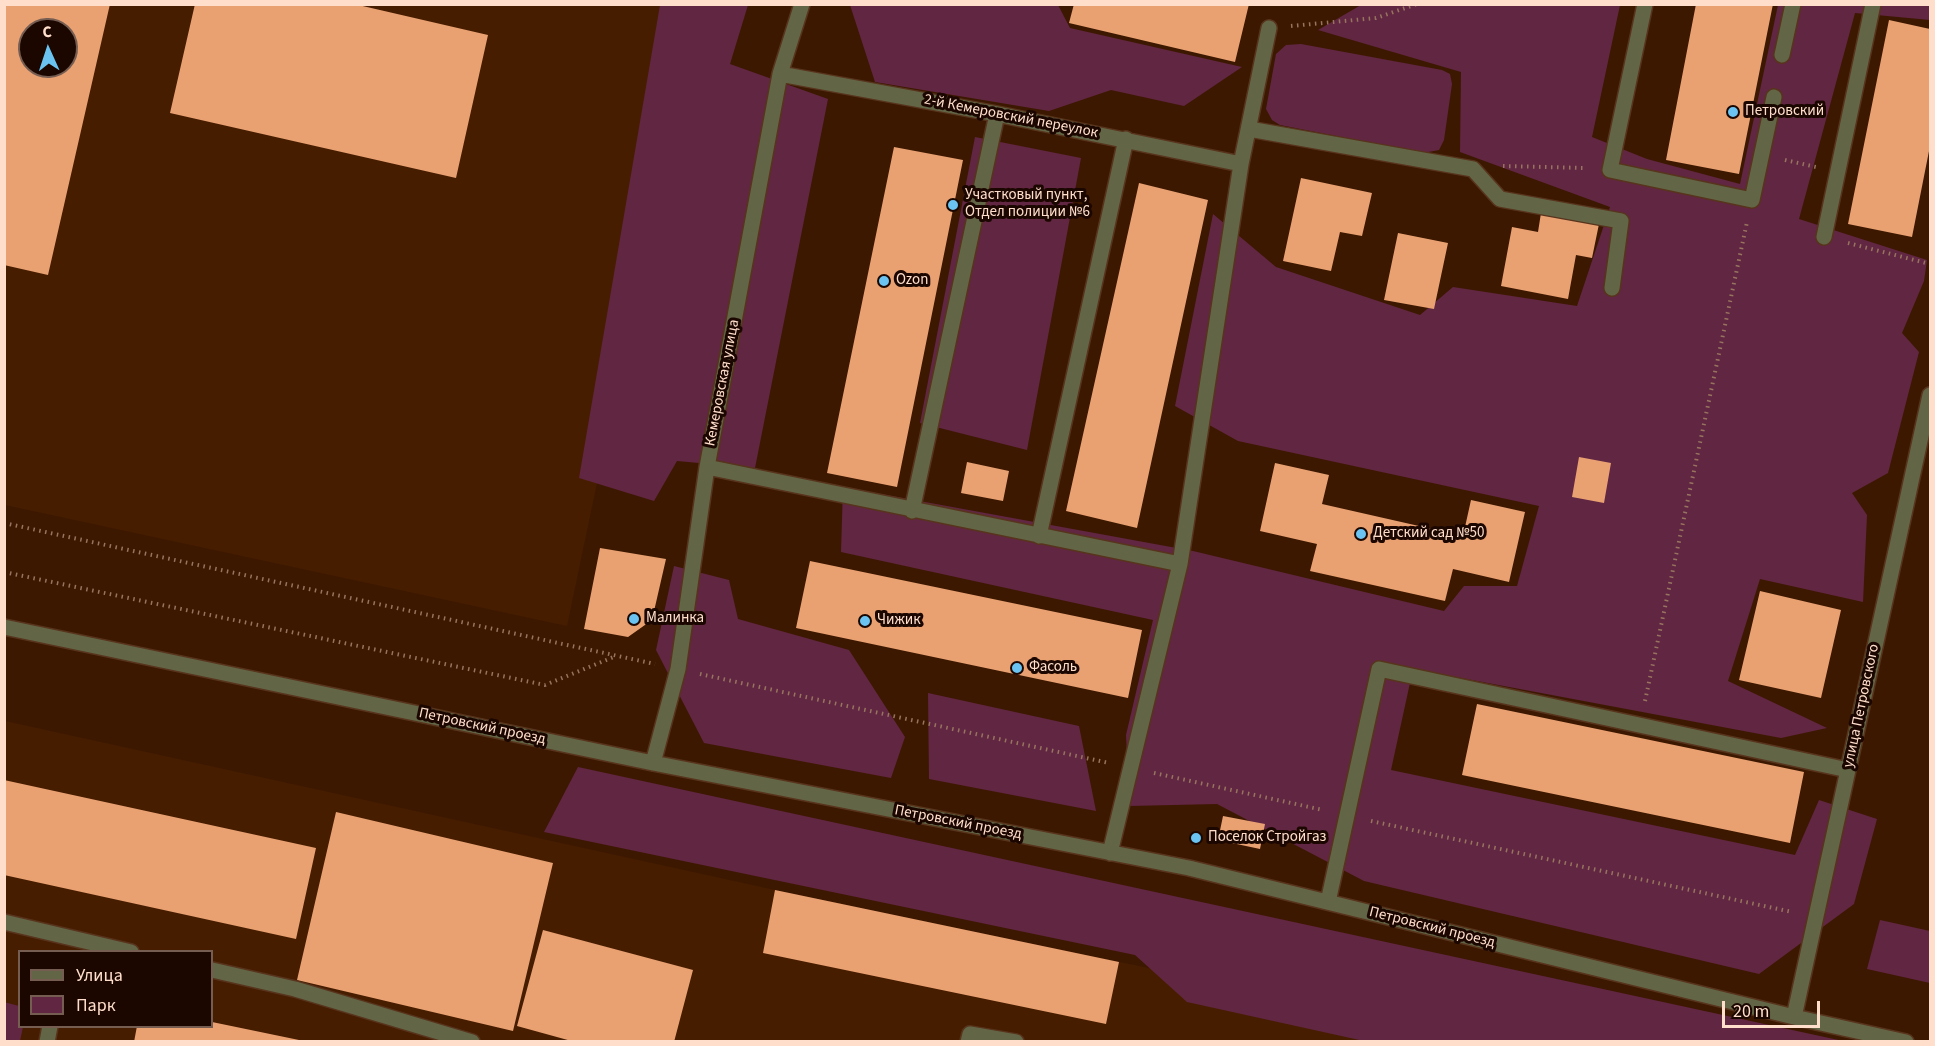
<!DOCTYPE html>
<html>
<head>
<meta charset="utf-8">
<style>
	body { margin:0 }
	#map { position:relative; width:1935px; height:1046px; overflow:hidden; background:#3d1800; font-family:"Source Sans 3",sans-serif }
	canvas { display:block }
	.frame { position:absolute; inset:0; border:6px solid #ffdfcc; pointer-events:none }
	.legend { position:absolute; left:18px; top:950px; width:195px; height:78px; box-sizing:border-box; background:#1b0700; border:2px solid #765d52; margin:0; padding:8px 10px; list-style:none; font-size:18px; color:#ffdfcc }
	.legend li { display:flex; align-items:center; gap:12px; height:30px }
	.legend b { width:30px; border:2px solid #765d52 }
	.north { position:absolute; left:18px; top:18px; width:60px; height:60px; box-sizing:border-box; background:#1b0700; border:2px solid #765d52; border-radius:50%; rotate:357deg; font-size:16px; font-weight:700; line-height:24px; text-align:center; color:#ffdfcc }
	.north::after { content:''; display:block; margin:auto; width:21px; height:27px; background:#6ac3f1; clip-path:polygon(50% 0,100% 100%,50% 72%,0 100%) }
	.scale { position:absolute; left:1722px; top:1001px; width:98px; height:27px; box-sizing:border-box; border:3px solid #ffdfcc; border-top:0; padding-left:8px; font-size:18px; line-height:21px; white-space:nowrap; color:#ffdfcc; -webkit-text-stroke:4px #1b0700; paint-order:stroke }
</style>
</head>
<body>
<div id="map">
<canvas width="1935" height="1046"></canvas>
<div class="frame"></div>
<ul class="legend">
<li><b style="height:8px;background:#626646"></b>Улица</li>
<li><b style="height:16px;background:#612642"></b>Парк</li>
</ul>
<div class="north">С</div>
<div class="scale">20 m</div>
</div>
<script>
const ctx = document.querySelector('canvas').getContext('2d');
ctx.lineJoin = 'round';
function fill(path, color) { ctx.fillStyle = color; ctx.fill(path, 'evenodd'); }
const shape = rows => new Path2D(rows.map(r => 'M' + r).join(''));
function stroke(path, color, width, dash) { ctx.strokeStyle = color; ctx.lineWidth = width; ctx.lineCap = dash ? 'butt' : 'round'; ctx.setLineDash(dash || []); ctx.stroke(path); }
function label(font, color, halo, rows, align = 'center') {
  ctx.font = font + ' "Source Sans 3",sans-serif'; ctx.lineWidth = 6; ctx.setLineDash([]); ctx.textBaseline = 'middle'; ctx.strokeStyle = halo; ctx.fillStyle = color; for (const [text, x, y, turn = 0] of rows) {
    ctx.save(); ctx.translate(x, y); ctx.rotate((+turn || 0) * Math.PI / 180); ctx.textAlign = isNaN(turn) ? turn : align; if (halo) ctx.strokeText(text, 0, 0); ctx.fillText(text, 0, 0); ctx.restore();
  }
}
fill(shape([
	[5,5,697,5,567,626,5,505],
	[30,30,66,30,66,66,30,66],
	[5,721,775,890,1498,1041,5,1042],
	[20,952,212,952,212,1026,20,1026]
]), '#471d00');
fill(shape([
	[660,5,748,5,730,64,828,99,755,468,677,461,654,501,579,478],
	[850,5,1058,5,1070,28,1242,67,1184,106,1111,90,1049,111,875,82],
	[1361,5,1620,5,1592,137,1647,159,1740,184,1778,5,1930,5,1930,20,1855,13,1799,219,1927,260,1924,281,1902,333,1919,352,1888,473,1852,493,1867,515,1863,602,1760,579,1728,681,1827,728,1781,738,1413,669,1391,770,1795,855,1819,800,1877,819,1854,904,1759,974,1364,881,1217,804,1129,806,1126,735,1153,620,841,552,843,487,1193,551,1444,611,1464,586,1517,586,1539,506,1238,441,1175,406,1213,214,1276,267,1420,315,1453,287,1577,306,1610,207,1460,152,1461,72,1318,30],
	[1301,44,1442,70,1450,74,1452,84,1444,140,1439,150,1423,153,1280,125,1272,120,1266,109,1276,54,1286,45],
	[975,137,1081,158,1027,450,920,423],
	[674,566,729,580,738,619,849,650,905,737,891,778,704,743,656,650],
	[928,693,1079,726,1096,811,929,779],
	[578,767,1843,1041,1364,1041,1187,1002,1135,955,544,832],
	[1880,920,1930,931,1930,983,1867,969],
	[4,1002,19,1006,20,1026,23,1027,20,1041,5,1041]
]), '#612642');
fill(shape([
	[4,4,110,4,48,275,4,265],
	[30,30,66,30,66,66,30,66],
	[195,4,354,4,488,35,456,178,170,113],
	[1074,4,1249,4,1235,62,1069,23],
	[1696,4,1773,4,1739,174,1666,160],
	[1889,20,1930,29,1930,146,1912,237,1848,224],
	[894,147,963,160,897,487,827,473],
	[1301,178,1372,193,1362,236,1340,232,1331,271,1283,261],
	[1139,183,1208,200,1137,528,1066,511],
	[1541,213,1599,224,1592,258,1576,255,1568,299,1501,286,1512,227,1538,232],
	[1398,233,1448,243,1434,309,1384,300],
	[1579,457,1611,463,1604,503,1572,497],
	[967,462,1009,471,1003,501,961,493],
	[1275,463,1329,475,1322,504,1463,536,1471,500,1525,512,1509,582,1453,569,1445,601,1310,571,1317,544,1260,531],
	[600,548,666,559,652,620,628,637,584,629],
	[810,561,1142,630,1128,698,796,628],
	[1760,591,1841,610,1821,698,1739,680],
	[1477,704,1804,772,1790,843,1462,775],
	[4,780,316,848,296,939,4,875],
	[336,812,553,863,513,1031,297,980],
	[1223,816,1265,824,1260,849,1218,840],
	[775,890,1119,962,1106,1024,763,953],
	[543,930,693,970,674,1042,575,1042,517,1026],
	[212,1022,299,1040,299,1042,134,1042,137,1026,212,1026]
]), '#e9a172');
const minor = shape([
	[1645,4,1610,170,1752,200,1774,97],
	[1782,55,1793,4],
	[780,74,997,114,1241,164],
	[1249,129,1473,169,1500,199,1621,221,1612,288],
	[1824,237,1873,4],
	[707,467,1180,564,1110,853],
	[912,511,997,114],
	[1039,536,1126,139],
	[1180,564,1241,164,1269,28],
	[4,627,653,763,1189,868,1794,1017,1906,1042],
	[653,763,678,669,707,467,780,74,802,4],
	[1328,902,1379,669,1848,770],
	[4,922,131,952],
	[212,970,295,989,472,1042],
	[1794,1017,1930,395],
	[47,1042,50,1026],
	[968,1042,970,1034,1016,1042]
]);
stroke(minor, '#58341d', 18);
stroke(shape([
	[1291,26,1376,18,1417,4],
	[1785,160,1816,167],
	[1503,166,1586,168],
	[1848,243,1930,264],
	[4,523,655,664],
	[4,572,545,685,616,656],
	[700,674,1109,763],
	[1645,701,1747,222],
	[1154,773,1323,810],
	[1371,821,1792,912]
]), '#97745f', 4, [1.5, 4.5]);
stroke(minor, '#626646', 15);
for (const [x, y, r, color] of [
	[1733,112,6,"#6ac3f1"],
	[953,205,6,"#6ac3f1"],
	[884,281,6,"#6ac3f1"],
	[1361,534,6,"#6ac3f1"],
	[634,619,6,"#6ac3f1"],
	[865,621,6,"#6ac3f1"],
	[1017,668,6,"#6ac3f1"],
	[1196,838,6,"#6ac3f1"]
]) { const dot = new Path2D(); dot.arc(x, y, r, 0, 2 * Math.PI); ctx.fillStyle = color; ctx.fill(dot); stroke(dot, '#1b0700', 2); }
label('15px', '#ffdfcc', '#1b0700', [
	["Петровский",1745,112],
	["Участковый пункт,",965,196],
	["Отдел полиции №6",965,213],
	["Ozon",896,281],
	["Детский сад №50",1373,534],
	["Малинка",646,619],
	["Чижик",877,621],
	["Фасоль",1029,668],
	["Поселок Стройгаз",1208,838]
], 'left');
label('15px', '#ffdfcc', '#1b0700', [
	["2-й Кемеровский переулок",1011,117,11],
	["Кемеровская улица",723,383,-79],
	["улица Петровского",1862,706,-78],
	["Петровский проезд",482,727,12],
	["Петровский проезд",958,823,11],
	["Петровский проезд",1432,928,14]
]);
</script>
</body>
</html>
